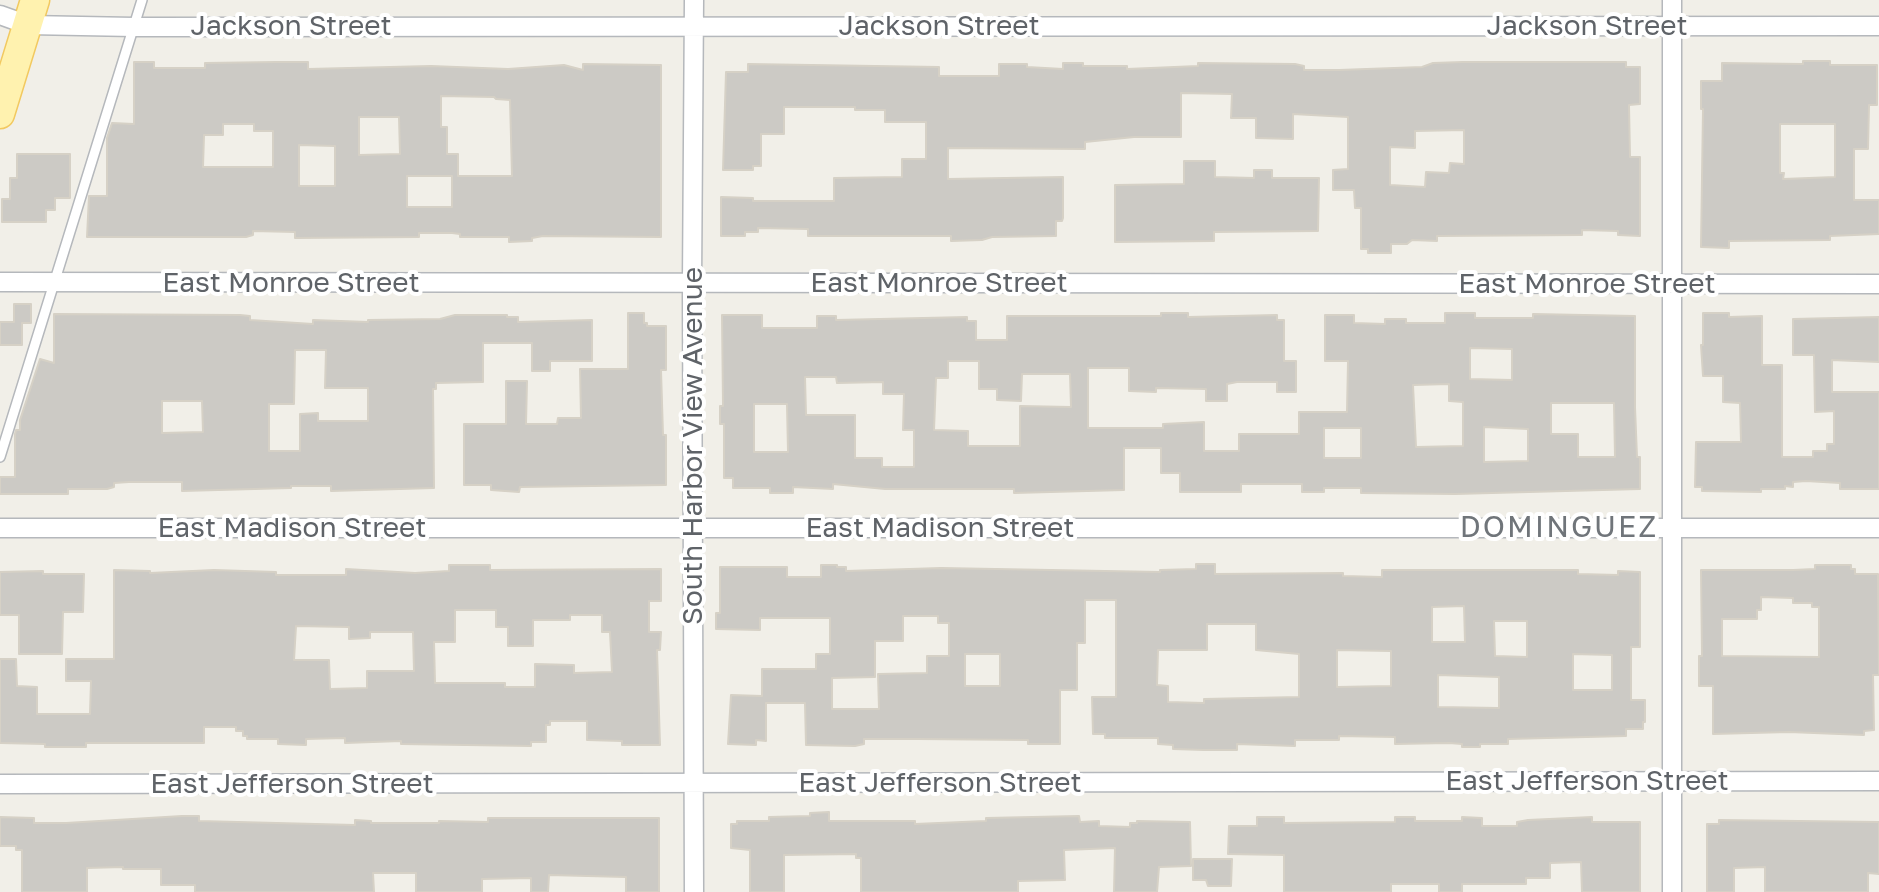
<!DOCTYPE html>
<html>
<head>
<meta charset="utf-8">
<style>
	body { margin:0 }
	canvas { display:block; background:#f1efe8 }
</style>
</head>
<body>
<canvas width="1879" height="892"></canvas>
<script>
const ctx = document.querySelector('canvas').getContext('2d');
ctx.lineJoin = 'round';
function fill(path, color) { ctx.fillStyle = color; ctx.fill(path, 'evenodd'); }
const shape = rows => new Path2D(rows.map(r => 'M' + r).join(''));
function stroke(path, color, width, dash) { ctx.strokeStyle = color; ctx.lineWidth = width; ctx.lineCap = dash ? 'butt' : 'round'; ctx.setLineDash(dash || []); ctx.stroke(path); }
function label(font, color, halo, rows, align = 'center') {
  ctx.font = font + ' "Golos Text",sans-serif'; ctx.lineWidth = 8; ctx.setLineDash([]); ctx.textBaseline = 'middle'; ctx.strokeStyle = halo; ctx.fillStyle = color; for (const [text, x, y, turn = 0] of rows) {
    ctx.save(); ctx.translate(x, y); ctx.rotate((+turn || 0) * Math.PI / 180); ctx.textAlign = isNaN(turn) ? turn : align; if (halo) ctx.strokeText(text, 0, 0); ctx.fillText(text, 0, 0); ctx.restore();
  }
}
const building = shape([
	[1803,61,1830,61,1830,65,1877,65,1877,105,1869,105,1868,149,1854,149,1854,200,1879,200,1879,234,1830,236,1830,240,1729,241,1729,248,1701,247,1703,109,1701,109,1701,81,1722,81,1722,63,1803,64,1803,61],
	[1780,124,1835,124,1835,177,1783,179,1784,173,1780,173,1780,124],
	[134,62,154,62,154,68,205,68,205,63,277,62,308,62,308,69,431,66,508,69,564,65,583,70,583,64,661,65,661,237,543,236,532,238,532,241,509,242,509,237,460,237,460,234,452,233,419,233,419,237,295,238,295,232,253,231,253,235,246,237,87,237,89,196,107,196,107,138,112,123,134,124,134,62],
	[441,96,494,97,496,99,510,100,512,176,458,176,458,154,447,154,447,127,441,127,441,96],
	[359,117,399,117,400,154,359,155,359,117],
	[223,124,254,124,254,131,273,131,273,167,203,167,204,135,223,135,223,124],
	[299,145,335,146,335,186,299,186,299,145],
	[407,176,452,176,452,207,407,207,407,176],
	[1463,62,1626,62,1626,67,1640,67,1640,104,1629,105,1630,157,1640,157,1640,236,1618,235,1618,231,1582,230,1582,235,1437,236,1437,241,1412,240,1407,244,1391,244,1391,253,1368,253,1368,249,1361,249,1361,208,1355,208,1354,190,1333,190,1333,170,1348,169,1348,117,1293,114,1293,139,1256,138,1256,118,1231,118,1232,94,1181,93,1181,137,1134,137,1085,142,1085,149,948,148,948,179,1063,177,1063,218,1062,221,1056,221,1056,236,992,237,982,240,951,241,951,236,808,236,808,229,758,228,758,232,745,232,745,236,721,236,721,197,753,198,753,201,834,201,834,178,902,177,902,159,926,159,926,122,885,122,885,110,855,110,855,107,784,107,784,134,761,134,761,166,753,166,753,170,723,170,726,72,748,72,748,64,939,67,939,76,999,76,999,64,1027,64,1027,67,1063,69,1063,63,1083,63,1083,66,1127,66,1127,69,1198,66,1198,63,1295,64,1304,66,1304,70,1339,70,1422,67,1433,63,1463,62],
	[1464,130,1464,164,1450,163,1449,173,1426,172,1425,187,1390,185,1390,147,1415,148,1415,131,1464,130],
	[17,154,70,154,70,198,55,198,55,210,46,210,46,222,2,222,2,199,10,199,10,178,17,178,17,154],
	[1184,161,1215,161,1215,177,1254,178,1254,170,1272,170,1272,178,1319,178,1318,231,1214,232,1214,241,1115,242,1115,185,1184,184,1184,161],
	[14,304,31,304,31,323,22,323,22,345,0,345,0,322,14,322,14,304],
	[628,313,644,313,644,323,647,323,647,326,666,326,666,370,661,370,663,435,666,435,666,485,520,487,519,492,491,490,491,485,464,485,464,424,506,424,506,381,527,381,526,424,557,424,558,418,581,418,580,369,628,369,628,313],
	[1161,313,1188,313,1188,317,1277,315,1277,320,1284,320,1284,361,1296,361,1296,392,1277,392,1277,382,1237,382,1227,384,1227,401,1206,401,1206,389,1156,388,1156,392,1129,391,1129,368,1088,368,1088,428,1163,428,1163,424,1204,422,1204,451,1239,451,1239,434,1299,434,1299,412,1347,412,1348,361,1325,361,1325,315,1354,315,1354,323,1385,324,1385,319,1406,319,1406,323,1445,323,1445,313,1475,313,1475,318,1533,318,1533,314,1635,316,1635,407,1637,457,1640,457,1640,489,1455,494,1361,493,1361,488,1324,488,1324,492,1302,492,1302,484,1241,484,1241,492,1180,492,1180,473,1161,473,1161,448,1124,448,1124,490,1014,493,1014,489,885,489,833,484,833,489,793,487,793,493,770,493,770,488,733,488,733,478,724,478,724,424,720,424,720,406,723,406,722,315,762,315,762,328,817,328,817,316,836,316,836,320,967,317,967,321,976,321,976,340,1007,340,1007,316,1161,316,1161,313],
	[1470,348,1512,349,1512,380,1470,379,1470,348],
	[948,361,979,361,979,389,997,389,997,400,1021,401,1022,374,1070,374,1071,407,1020,406,1020,446,968,446,968,431,934,430,936,378,948,378,948,361],
	[805,377,836,377,837,383,883,382,883,394,904,394,903,430,914,430,914,467,882,467,882,458,855,458,855,415,806,415,805,377],
	[1449,384,1449,401,1463,402,1463,446,1416,447,1413,385,1449,384],
	[1551,403,1614,403,1615,457,1578,457,1578,434,1551,434,1551,403],
	[754,404,787,404,788,452,754,452,754,404],
	[1484,427,1528,429,1528,461,1484,462,1484,427],
	[1324,428,1361,428,1361,458,1324,458,1324,428],
	[1703,313,1729,313,1729,317,1762,316,1762,365,1782,365,1782,457,1813,457,1813,451,1827,451,1827,444,1834,444,1834,411,1815,412,1814,355,1793,355,1793,319,1879,317,1879,362,1832,360,1832,392,1879,392,1879,489,1840,489,1840,483,1806,481,1793,482,1793,487,1785,486,1785,489,1761,489,1761,492,1702,491,1702,487,1695,487,1696,442,1741,442,1740,403,1723,402,1723,376,1703,376,1701,345,1703,345,1703,313],
	[54,314,240,315,250,316,250,320,313,324,313,320,368,322,368,320,440,319,455,315,507,315,507,317,518,317,518,322,592,320,592,361,550,361,550,371,532,371,532,343,483,343,483,382,436,383,436,389,433,389,434,488,331,491,331,486,291,486,291,488,182,491,182,482,129,482,114,483,114,487,107,489,68,489,68,494,0,494,0,477,15,477,15,434,16,430,20,430,20,420,40,359,54,363,54,314],
	[295,350,326,350,325,388,368,388,368,421,318,421,318,413,300,414,300,451,269,451,269,404,294,404,295,350],
	[162,401,202,401,203,432,162,433,162,401],
	[1196,564,1215,564,1215,574,1343,573,1343,576,1382,577,1382,570,1578,570,1578,574,1618,575,1618,571,1640,572,1640,647,1631,647,1631,700,1645,700,1645,722,1643,722,1643,729,1626,729,1626,736,1508,739,1508,744,1480,744,1480,747,1462,747,1462,744,1449,743,1395,744,1395,737,1339,736,1339,740,1295,740,1295,746,1237,744,1237,750,1204,750,1173,749,1173,745,1158,744,1158,738,1105,738,1105,734,1093,734,1092,697,1116,697,1116,600,1085,600,1085,643,1077,643,1077,690,1060,690,1060,744,1028,744,1028,740,917,739,864,739,864,744,855,746,806,745,805,703,766,703,766,741,756,740,756,745,728,744,731,695,762,696,762,669,816,669,816,654,830,654,830,618,760,618,760,630,716,629,716,613,720,613,720,567,787,567,787,577,821,577,821,565,837,565,837,567,846,567,846,571,941,568,1160,572,1160,570,1196,569,1196,564],
	[1464,606,1465,642,1432,642,1432,607,1464,606],
	[903,616,938,616,938,623,949,623,949,656,927,656,927,673,878,674,879,709,832,709,832,678,875,677,875,641,903,641,903,616],
	[1494,621,1527,621,1527,657,1495,656,1494,621],
	[1207,624,1256,624,1256,650,1299,654,1299,697,1204,699,1204,703,1168,702,1168,686,1157,685,1158,650,1207,650,1207,624],
	[1337,650,1391,651,1391,686,1337,687,1337,650],
	[965,654,1000,654,1000,686,965,686,965,654],
	[1573,654,1612,655,1612,690,1573,690,1573,654],
	[1438,675,1499,677,1499,708,1438,707,1438,675],
	[449,565,490,565,490,570,661,569,661,601,649,601,649,632,661,632,660,650,657,650,660,745,622,745,622,741,587,740,587,721,550,721,550,725,546,725,546,742,531,742,531,746,401,744,401,741,345,743,345,738,306,739,306,745,278,744,278,739,247,739,247,736,243,736,243,731,236,731,236,727,204,727,204,743,86,743,86,747,45,747,45,744,0,743,0,659,16,659,17,686,37,687,37,714,90,714,91,681,66,681,66,659,114,659,114,570,150,571,150,573,214,570,276,572,276,575,346,575,346,569,415,573,449,571,449,565],
	[455,610,496,610,496,627,508,627,508,646,533,646,533,620,570,620,570,615,602,615,602,632,610,632,612,672,574,673,574,665,535,664,535,687,505,687,505,683,435,683,434,642,455,642,455,610],
	[296,626,349,627,349,639,370,638,370,632,413,632,414,671,367,671,367,688,330,689,329,660,294,660,296,626],
	[1815,565,1851,565,1851,569,1855,569,1855,574,1878,574,1879,675,1873,675,1874,730,1864,731,1864,735,1789,732,1713,734,1713,686,1699,686,1699,656,1702,656,1701,570,1793,570,1815,569,1815,565],
	[1761,597,1793,598,1793,603,1812,603,1812,607,1819,607,1819,657,1722,656,1722,619,1757,619,1757,610,1761,610,1761,597],
	[43,571,43,574,84,574,83,612,63,612,62,654,19,654,19,615,0,615,0,572,43,571],
	[829,812,829,821,915,821,915,824,986,821,986,818,1079,816,1080,822,1099,821,1099,826,1130,827,1130,823,1137,823,1137,821,1190,822,1191,866,1159,867,1157,892,1114,892,1115,848,1064,850,1065,880,1018,881,1018,892,861,892,861,858,856,858,856,854,784,855,784,892,750,892,750,850,731,848,731,824,737,824,737,821,769,821,769,817,810,816,810,813,829,812],
	[182,816,199,816,199,821,355,825,355,820,371,821,371,823,439,823,439,821,488,822,488,818,659,818,659,892,626,892,626,877,549,875,548,892,531,892,531,878,482,879,482,892,416,892,416,873,373,873,374,892,195,892,195,885,161,885,161,869,123,869,123,867,87,868,87,892,22,892,22,850,16,850,16,846,0,846,0,817,34,818,34,823,66,823,182,816],
	[1257,817,1284,817,1284,823,1395,822,1395,817,1415,817,1415,821,1462,821,1462,817,1482,818,1482,826,1517,826,1517,822,1528,820,1592,817,1592,822,1640,822,1640,892,1582,892,1581,862,1550,863,1550,878,1526,878,1526,884,1462,884,1462,892,1439,892,1439,884,1391,884,1391,892,1284,892,1284,855,1228,854,1229,826,1257,826,1257,817],
	[1719,820,1879,822,1879,874,1868,873,1868,892,1765,892,1765,867,1734,868,1734,892,1707,892,1707,824,1719,824,1719,820],
	[1193,859,1232,859,1231,886,1208,886,1206,880,1193,880,1193,859]
]);
fill(building, '#cccac5');
stroke(building, '#d6d1c6', 2);
const lane = shape([
	[0,457,142,0]
]);
const street = shape([
	[1672,0,1672,892],
	[0,15,28,25,134,27,1879,26],
	[0,282,1879,284],
	[0,528,1879,528],
	[0,784,1879,781],
	[694,892,692,283,694,0]
]);
const primary = shape([
	[0,114,35,0]
]);
stroke(lane, '#b5b8bc', 12);
stroke(street, '#b5b8bc', 21);
stroke(primary, '#f2c960', 31);
stroke(lane, '#fff', 9);
stroke(street, '#fff', 18);
stroke(primary, '#fff2af', 28);
label('28px', '#5f6368', '#fff', [
	["Jackson Street",291,26],
	["Jackson Street",939,26],
	["Jackson Street",1587,26],
	["East Monroe Street",291,283],
	["East Monroe Street",939,283],
	["East Monroe Street",1587,284],
	["South Harbor View Avenue",693,446,-90],
	["East Madison Street",292,528],
	["East Madison Street",940,528],
	["East Jefferson Street",1587,781],
	["East Jefferson Street",940,783],
	["East Jefferson Street",292,784]
]);
ctx.letterSpacing = '2px';
label('30px', '#70757a', '#fff', [
	["DOMINGUEZ",1559,527]
]);
ctx.letterSpacing = '0px';
</script>
</body>
</html>
